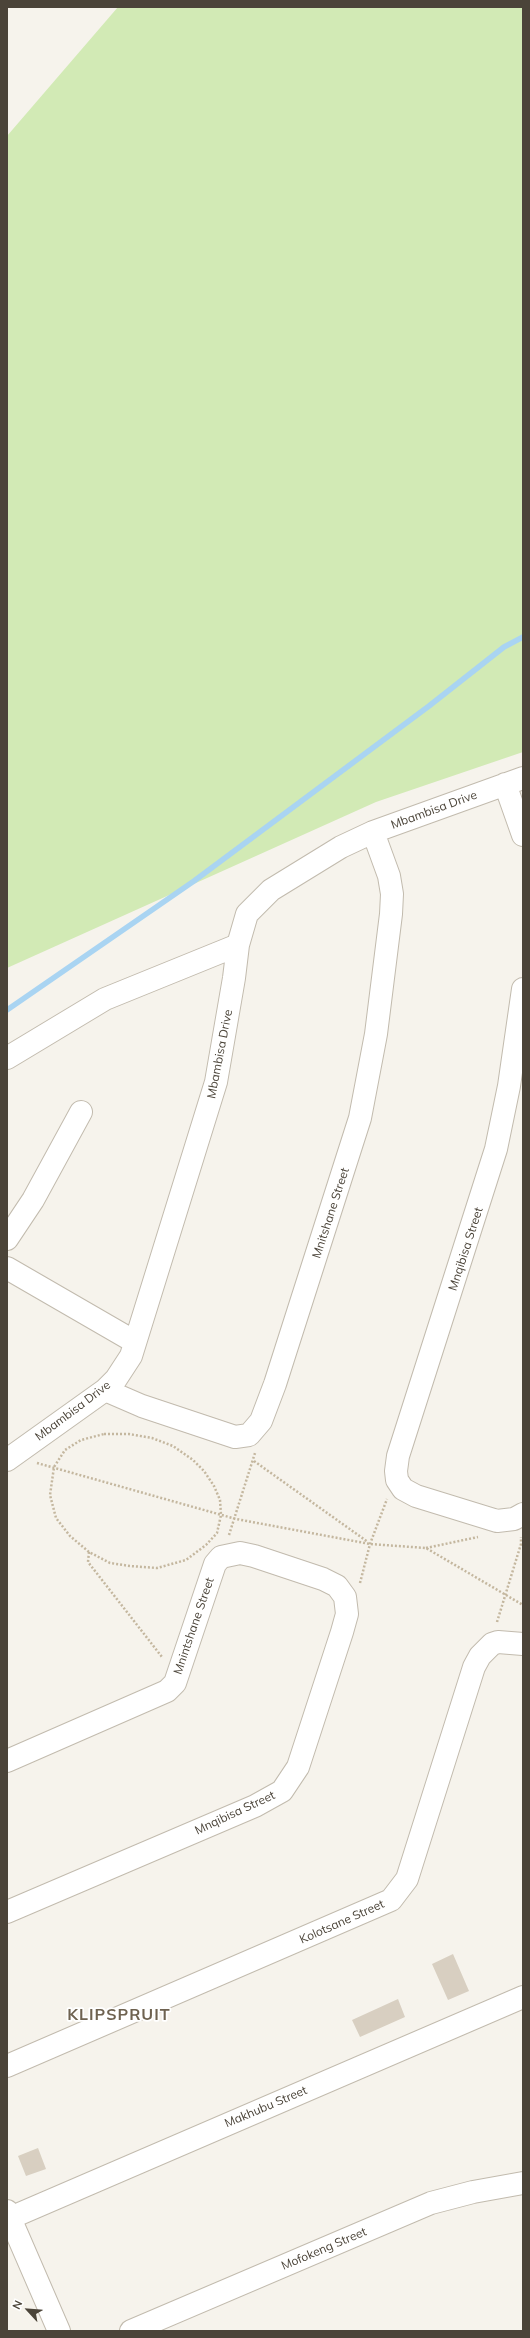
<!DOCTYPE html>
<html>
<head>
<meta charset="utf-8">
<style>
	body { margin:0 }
	#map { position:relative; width:530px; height:2338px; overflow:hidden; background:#f6f3ec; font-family:Mulish,sans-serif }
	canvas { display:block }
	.frame { position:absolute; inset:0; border:8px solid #4b4439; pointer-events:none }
	.north { position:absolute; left:8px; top:2290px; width:40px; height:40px; -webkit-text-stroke:3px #fff; paint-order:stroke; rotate:296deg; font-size:11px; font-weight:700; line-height:16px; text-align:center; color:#4b4439 }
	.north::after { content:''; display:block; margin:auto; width:14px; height:18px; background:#4b4439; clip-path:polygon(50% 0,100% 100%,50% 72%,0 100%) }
</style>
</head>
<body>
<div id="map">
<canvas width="530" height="2338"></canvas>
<div class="frame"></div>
<div class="north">N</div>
</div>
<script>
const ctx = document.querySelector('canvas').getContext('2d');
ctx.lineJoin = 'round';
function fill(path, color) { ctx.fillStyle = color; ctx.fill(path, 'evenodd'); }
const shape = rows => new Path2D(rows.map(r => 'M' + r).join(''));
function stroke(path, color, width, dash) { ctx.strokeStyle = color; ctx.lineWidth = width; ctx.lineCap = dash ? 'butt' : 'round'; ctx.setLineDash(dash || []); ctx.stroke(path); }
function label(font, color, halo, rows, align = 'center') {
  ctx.font = font + ' Mulish,sans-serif'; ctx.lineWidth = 3.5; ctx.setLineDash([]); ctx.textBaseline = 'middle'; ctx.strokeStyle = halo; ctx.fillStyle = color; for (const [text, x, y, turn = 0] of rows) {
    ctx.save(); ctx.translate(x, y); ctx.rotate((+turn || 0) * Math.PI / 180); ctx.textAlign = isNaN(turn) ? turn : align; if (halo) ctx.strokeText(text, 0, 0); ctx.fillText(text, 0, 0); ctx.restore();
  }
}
fill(shape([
	[118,7,523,7,523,752,376,802,7,968,7,136]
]), '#d2eab5');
stroke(shape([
	[7,1010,194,881,429,706,504,647,523,637]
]), '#a9d4f2', 5.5);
fill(shape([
	[453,1954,469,1991,448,2000,432,1964],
	[398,1999,405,2017,360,2037,352,2020],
	[38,2148,46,2169,26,2176,18,2156]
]), '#d8cfc1');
const minor = shape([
	[505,784,523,835],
	[523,989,509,1086,496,1149,398,1456,396,1471,397,1480,403,1489,416,1496,497,1521,514,1519,523,1514],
	[7,1058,105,999,238,945],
	[7,1239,33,1200,81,1112],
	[7,1268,135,1342],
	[105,1390,142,1406,235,1437,249,1435,261,1421,275,1384,360,1118,376,1034,391,914,392,894,389,876,373,832],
	[7,1460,105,1390,116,1379,131,1356,216,1082,234,978,238,945,247,914,271,890,341,847,373,832,523,778],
	[7,1761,167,1691,175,1683,215,1564,221,1557,240,1553,254,1556,323,1579,337,1586,345,1597,347,1614,342,1632,298,1767,282,1791,255,1806,7,1912],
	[7,2066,391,1900,407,1879,474,1667,480,1656,492,1644,498,1642,523,1644],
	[7,2211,59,2331],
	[10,2218,523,1997],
	[131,2331,431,2203,473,2192,523,2183]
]);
stroke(minor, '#c2bbae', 24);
stroke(shape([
	[104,1434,129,1434,152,1438,173,1446,193,1460,204,1471,214,1486,220,1500,221,1515,217,1533,206,1545,186,1560,157,1568,130,1566,110,1563,89,1552,70,1536,56,1518,50,1495,54,1467,65,1450,81,1440,104,1434],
	[254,1461,368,1542],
	[37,1463,236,1519,370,1544,426,1548,523,1605],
	[229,1535,255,1453],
	[426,1548,478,1537],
	[89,1552,88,1562,162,1657],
	[360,1583,370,1544,387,1499],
	[497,1622,521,1544,521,1537]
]), '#c4b79f', 2.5, [2, 2]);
stroke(minor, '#fff', 22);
label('12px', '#4b4439', '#fff', [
	["Mbambisa Drive",434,810,-20],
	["Mbambisa Drive",220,1054,-79],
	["Mnitshane Street",331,1213,-72],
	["Mnqibisa Street",466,1249,-72],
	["Mbambisa Drive",73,1411,-37],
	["Mnintshane Street",194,1626,-71],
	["Mnqibisa Street",235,1813,-25],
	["Kolotsane Street",342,1922,-24],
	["Makhubu Street",266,2107,-23],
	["Mofokeng Street",324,2249,-23]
]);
ctx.letterSpacing = '1px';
label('bold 16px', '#6e6250', '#fff', [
	["KLIPSPRUIT",119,2015]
]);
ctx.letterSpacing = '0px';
</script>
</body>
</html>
